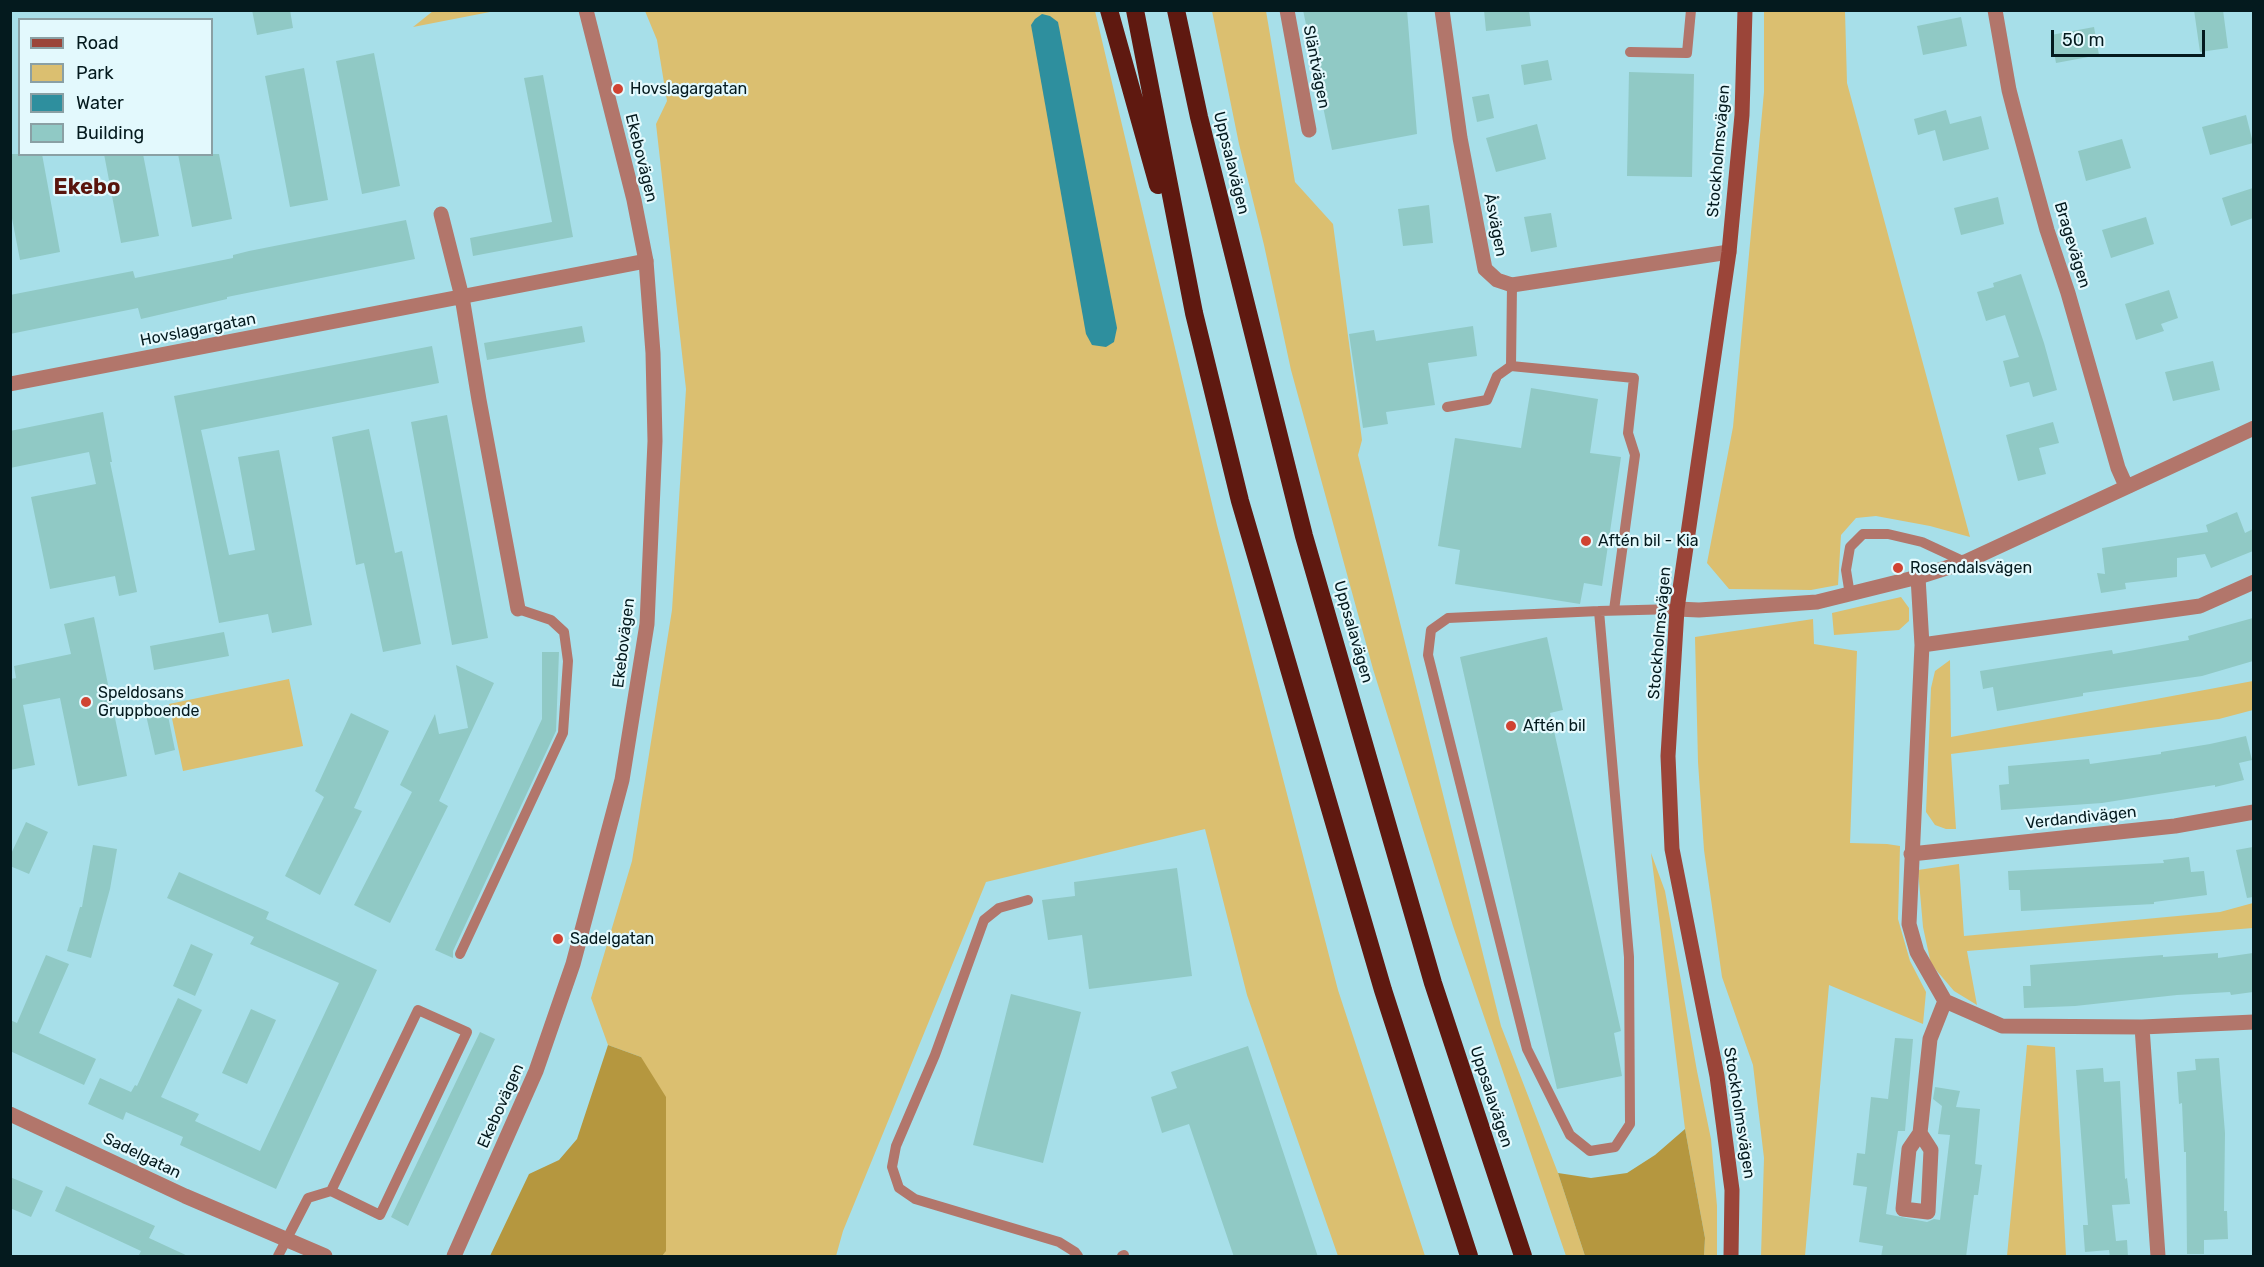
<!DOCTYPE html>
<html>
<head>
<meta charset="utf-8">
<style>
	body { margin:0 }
	#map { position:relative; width:2264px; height:1267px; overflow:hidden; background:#a7dfe9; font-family:Rubik,sans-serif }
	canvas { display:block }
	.frame { position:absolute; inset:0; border:12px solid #041a1e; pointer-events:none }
	.legend { position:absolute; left:18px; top:18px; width:195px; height:138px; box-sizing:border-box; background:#e3f9fd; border:2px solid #8aa0a4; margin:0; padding:8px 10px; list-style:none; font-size:18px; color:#041a1e }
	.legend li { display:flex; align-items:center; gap:12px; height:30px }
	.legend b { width:30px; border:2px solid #8aa0a4 }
	.scale { position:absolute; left:2051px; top:30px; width:154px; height:27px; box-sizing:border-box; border:3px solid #041a1e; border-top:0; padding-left:8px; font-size:18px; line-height:21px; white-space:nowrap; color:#041a1e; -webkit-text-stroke:4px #e3f9fd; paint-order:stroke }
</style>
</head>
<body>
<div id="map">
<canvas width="2264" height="1267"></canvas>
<div class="frame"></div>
<ul class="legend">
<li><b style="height:8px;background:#9b4539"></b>Road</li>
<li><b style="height:16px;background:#dbbf70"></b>Park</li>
<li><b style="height:16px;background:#2e8f9e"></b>Water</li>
<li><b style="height:16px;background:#90c9c5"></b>Building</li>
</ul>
<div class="scale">50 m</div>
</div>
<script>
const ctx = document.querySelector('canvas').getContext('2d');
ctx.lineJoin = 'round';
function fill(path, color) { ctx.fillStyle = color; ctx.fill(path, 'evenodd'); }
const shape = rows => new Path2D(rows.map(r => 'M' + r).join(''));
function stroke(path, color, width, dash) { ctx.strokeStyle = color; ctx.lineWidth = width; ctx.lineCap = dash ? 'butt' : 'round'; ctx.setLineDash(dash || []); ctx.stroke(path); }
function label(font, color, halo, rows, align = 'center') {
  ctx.font = font + ' Rubik,sans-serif'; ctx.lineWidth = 4.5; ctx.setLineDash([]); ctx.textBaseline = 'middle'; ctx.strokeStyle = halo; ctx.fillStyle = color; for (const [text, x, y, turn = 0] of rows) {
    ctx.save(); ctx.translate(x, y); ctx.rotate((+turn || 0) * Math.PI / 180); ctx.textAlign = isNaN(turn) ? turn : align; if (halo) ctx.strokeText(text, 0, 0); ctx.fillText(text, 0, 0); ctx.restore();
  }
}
fill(shape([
	[433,11,433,10,495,11,413,27],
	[645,11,1095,11,1217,525,1338,990,1425,1256,1338,1256,1247,995,1205,829,986,882,843,1231,836,1256,662,1256,666,1250,641,1057,608,1045,591,998,632,861,672,610,686,389,656,124,667,101,657,40],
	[1212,11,1266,11,1295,182,1333,224,1362,440,1358,455,1501,1026,1558,1173,1585,1256,1566,1256,1453,926,1373,669,1291,370,1264,245,1239,144],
	[1764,11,1845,11,1847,83,1970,537,1930,526,1876,516,1856,518,1841,535,1838,585,1811,590,1729,589,1707,563,1733,427,1764,92],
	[1901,597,1909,608,1909,621,1899,630,1834,635,1832,613],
	[1813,619,1814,644,1857,651,1850,843,1887,844,1900,846,1898,919,1910,961,1926,992,1923,1024,1829,985,1805,1256,1761,1256,1764,1158,1753,1065,1722,977,1704,850,1698,762,1695,637],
	[1950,660,1951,737,2253,681,2253,710,2219,719,1951,754,1956,829,1946,829,1935,825,1926,812,1931,688,1935,671],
	[289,679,303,746,183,771,169,704],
	[1651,853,1665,891,1697,1071,1711,1139,1717,1206,1717,1256,1704,1256,1705,1238,1685,1129],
	[1959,864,1964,936,2220,912,2253,903,2253,928,1967,951,1977,1005,1954,991,1931,964,1923,927,1918,870],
	[2027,1045,2055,1047,2066,1256,2007,1256]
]), '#dbbf70');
fill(shape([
	[608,1045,641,1057,666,1097,666,1251,662,1256,490,1256,529,1174,559,1160,577,1139],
	[1685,1129,1705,1238,1704,1256,1585,1256,1558,1173,1591,1178,1627,1173,1655,1155]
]), '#b5973f');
fill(shape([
	[1042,14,1050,16,1058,22,1117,328,1114,342,1106,347,1092,345,1086,334,1031,25,1035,19]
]), '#2e8f9e');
fill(shape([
	[252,10,290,10,293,28,257,35],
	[1303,10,1407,10,1417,134,1332,150],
	[1484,10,1529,10,1531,26,1486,31],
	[2194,10,2223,10,2228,48,2200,52],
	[1961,17,1967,46,1923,55,1917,26],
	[2094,27,2099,55,2056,63,2051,35],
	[374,53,400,186,362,194,336,61],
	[1548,60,1552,80,1524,85,1521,65],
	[304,68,328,200,290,207,265,76],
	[1629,72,1694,74,1692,177,1627,176],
	[543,75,573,237,473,256,470,238,552,222,524,78],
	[1489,94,1494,118,1477,122,1472,97],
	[1946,110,1950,124,1981,116,1989,149,1943,161,1935,130,1918,135,1914,119],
	[2246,115,2253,143,2210,155,2202,127],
	[1537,124,1546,159,1496,172,1486,138],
	[2122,139,2131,168,2086,181,2078,151],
	[10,154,42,154,60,252,20,260,10,208],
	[104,154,143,154,159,236,121,243],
	[178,154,219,154,232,219,192,227],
	[2253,188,2253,218,2231,226,2222,198],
	[1998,197,2004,224,1961,235,1954,208],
	[1429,205,1433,243,1403,246,1398,209],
	[1551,213,1557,247,1531,252,1524,217],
	[2146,217,2154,244,2111,258,2102,230],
	[406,220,415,259,227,297,227,299,141,319,138,308,10,334,10,295,133,271,135,278,233,258,233,255,249,251],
	[2021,274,2044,343,2057,390,2033,397,2029,382,2010,387,2003,361,2019,357,2005,315,1986,321,1977,292,1994,287,1993,283],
	[2169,290,2178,318,2161,324,2164,331,2136,340,2125,304],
	[582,326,585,342,487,360,484,343],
	[1473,326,1477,356,1428,363,1435,405,1386,412,1388,424,1363,428,1349,334,1374,330,1376,341],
	[432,346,439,383,201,430,229,555,255,550,238,457,279,450,312,625,272,633,268,614,219,623,174,396],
	[2213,361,2220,390,2173,401,2165,372],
	[1531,388,1598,399,1590,453,1621,457,1602,586,1584,583,1580,604,1455,584,1460,550,1438,546,1455,438,1521,448],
	[103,412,112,462,110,462,137,592,119,596,115,576,50,589,31,497,96,484,89,452,10,468,10,431],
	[447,415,488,638,452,645,411,422],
	[2053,422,2059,443,2039,448,2046,474,2018,481,2006,435],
	[369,429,395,553,402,551,421,644,383,652,364,563,356,565,332,437],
	[2237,512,2245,533,2253,529,2253,551,2211,568,2205,554,2177,558,2177,577,2125,583,2126,589,2101,593,2097,573,2105,574,2102,548,2208,532,2206,525],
	[94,617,127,776,78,786,60,698,23,705,35,765,10,770,10,679,16,678,14,666,71,654,64,624],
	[2253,618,2253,661,2202,676,2083,693,2083,696,1997,711,1993,687,1983,689,1980,671,2112,650,2113,654,2189,640,2188,636],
	[224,632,229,656,154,670,150,646],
	[1547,637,1563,710,1550,713,1621,1031,1614,1033,1622,1076,1557,1089,1460,657],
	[542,652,559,652,556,731,453,951,453,958,435,950,542,719],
	[456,665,494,683,439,801,448,806,390,923,354,905,412,792,400,785,435,714,439,734,468,728],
	[167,711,175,750,155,755,146,715],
	[351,713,389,731,354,808,362,811,320,895,285,876,324,797,315,791],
	[2246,736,2252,760,2239,763,2244,780,2215,787,2215,785,2102,803,2001,810,1999,785,2009,784,2008,766,2089,759,2090,764,2161,754,2161,752,2210,744],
	[26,822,48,832,29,874,10,866,10,856],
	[93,845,117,849,110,889,91,958,67,951,80,907,82,907],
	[2253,847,2253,897,2247,898,2236,850],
	[2189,857,2191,872,2204,871,2207,895,2154,902,2154,904,2021,911,2020,890,2009,890,2008,871,2164,863,2163,860],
	[1177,868,1192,976,1089,989,1082,935,1048,940,1042,900,1075,896,1074,882],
	[179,872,269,912,266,919,377,970,276,1189,180,1145,183,1137,126,1112,123,1120,88,1104,100,1078,131,1092,135,1085,137,1086,178,998,202,1010,161,1097,199,1114,195,1121,260,1151,339,983,250,944,254,937,167,898],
	[191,944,213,954,195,996,173,986],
	[2218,953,2218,958,2253,953,2253,992,2231,995,2230,992,2177,995,2075,1006,2024,1008,2023,986,2031,986,2030,965,2163,955,2163,957],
	[46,955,69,964,39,1033,96,1059,84,1085,10,1051,10,1020,17,1023],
	[1011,994,1081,1012,1043,1163,973,1145],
	[251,1009,276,1020,247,1084,222,1073],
	[480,1032,495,1039,408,1226,391,1217],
	[1895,1038,1913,1039,1905,1131,1898,1131,1886,1214,1927,1222,1934,1219,1940,1220,1950,1135,1938,1134,1942,1106,1933,1099,1935,1087,1960,1091,1956,1107,1980,1109,1975,1164,1982,1165,1978,1195,1974,1195,1966,1257,1881,1257,1883,1246,1859,1242,1867,1187,1853,1185,1857,1153,1865,1154,1871,1097,1888,1099],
	[1248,1046,1318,1257,1234,1257,1189,1124,1162,1133,1151,1097,1177,1088,1171,1072],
	[2219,1058,2225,1133,2224,1211,2227,1211,2228,1239,2204,1240,2204,1254,2187,1254,2186,1152,2184,1152,2182,1103,2179,1104,2177,1072,2196,1070,2195,1059],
	[2103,1068,2104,1082,2120,1081,2125,1179,2127,1178,2130,1204,2112,1205,2116,1241,2127,1240,2128,1257,2110,1257,2109,1250,2085,1252,2083,1225,2088,1225,2076,1070],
	[10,1177,43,1191,31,1217,10,1208],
	[66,1186,155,1226,149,1238,190,1257,138,1257,141,1251,55,1211]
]), '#90c9c5');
stroke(shape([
	[1630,52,1687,53,1691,10],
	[1512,285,1511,366,1634,378,1628,433,1635,455,1614,610],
	[1447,407,1487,400,1497,376,1511,366],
	[1850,595,1846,570,1850,547,1863,534,1888,534,1922,542,1965,562],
	[1599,611,1629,957,1630,1124,1615,1147,1590,1151,1570,1135,1527,1049,1428,655,1431,630,1448,618,1599,611,1677,609],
	[1028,900,999,908,984,920,935,1055,896,1146,892,1167,899,1188,915,1199,1059,1242,1075,1252,1078,1256],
	[460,954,563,733,568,661,564,632,551,620,518,609],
	[278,1256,308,1198,331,1191,380,1215,467,1032,418,1010,331,1191],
	[1122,1256,1124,1255]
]), '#b2766b', 10);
stroke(shape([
	[1287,10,1309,130],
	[1442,10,1460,138,1485,269,1497,280,1512,285,1729,252],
	[1995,10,2009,90,2016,117,2047,230,2068,293,2118,468,2126,486],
	[441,214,462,297,479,400,518,609],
	[10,384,646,261],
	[1918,577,1922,645,1909,924,1917,952,1945,1001,2002,1026,2142,1027,2254,1022],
	[1677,609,1699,610,1817,602,1918,577,1965,562,2254,428],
	[1922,645,2200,606,2254,582],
	[1911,854,2175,826,2254,812],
	[2142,1027,2158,1256],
	[10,1114,185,1196,325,1256],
	[1920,1133,1931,1150,1928,1212,1903,1209,1909,1149,1920,1133,1930,1039,1945,1001]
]), '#b2766b', 15);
stroke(shape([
	[454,1256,536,1071,573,964,622,780,647,624,655,441,653,353,646,261,634,200,586,10]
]), '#b2766b', 15);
stroke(shape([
	[1731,1256,1732,1190,1717,1076,1672,849,1668,756,1677,609,1729,252,1742,115,1745,10]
]), '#9b4539', 15);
stroke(shape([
	[1109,10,1158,185],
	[1135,10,1194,313,1240,501,1383,990,1469,1256],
	[1176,10,1199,117,1304,536,1433,983,1523,1256]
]), '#5f1910', 18);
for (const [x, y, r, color] of [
	[618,89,6,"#d04332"],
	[1586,541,6,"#d04332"],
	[1898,568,6,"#d04332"],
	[86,702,6,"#d04332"],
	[1511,726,6,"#d04332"],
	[558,939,6,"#d04332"]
]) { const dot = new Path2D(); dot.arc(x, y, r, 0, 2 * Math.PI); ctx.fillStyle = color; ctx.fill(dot); stroke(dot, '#e3f9fd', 2); }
label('16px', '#041a1e', '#e3f9fd', [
	["Släntvägen",1316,67,79],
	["Stockholmsvägen",1719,151,-85],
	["Ekebovägen",641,158,76],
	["Uppsalavägen",1231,163,76],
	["Åsvägen",1495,225,79],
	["Bragevägen",2072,245,73],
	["Hovslagargatan",198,330,-11],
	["Uppsalavägen",1353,632,74],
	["Stockholmsvägen",1660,633,-85],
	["Ekebovägen",624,643,-83],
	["Verdandivägen",2081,818,-6],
	["Uppsalavägen",1491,1097,72],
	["Ekebovägen",501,1106,-66],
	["Stockholmsvägen",1739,1113,81],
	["Sadelgatan",142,1156,26]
]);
label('16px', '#041a1e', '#e3f9fd', [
	["Hovslagargatan",630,89],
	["Aftén bil - Kia",1598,541],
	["Rosendalsvägen",1910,568],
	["Speldosans",98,693],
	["Gruppboende",98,711],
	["Aftén bil",1523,726],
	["Sadelgatan",570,939]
], 'left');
label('bold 22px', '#59150d', '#e3f9fd', [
	["Ekebo",87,188]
]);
</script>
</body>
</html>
